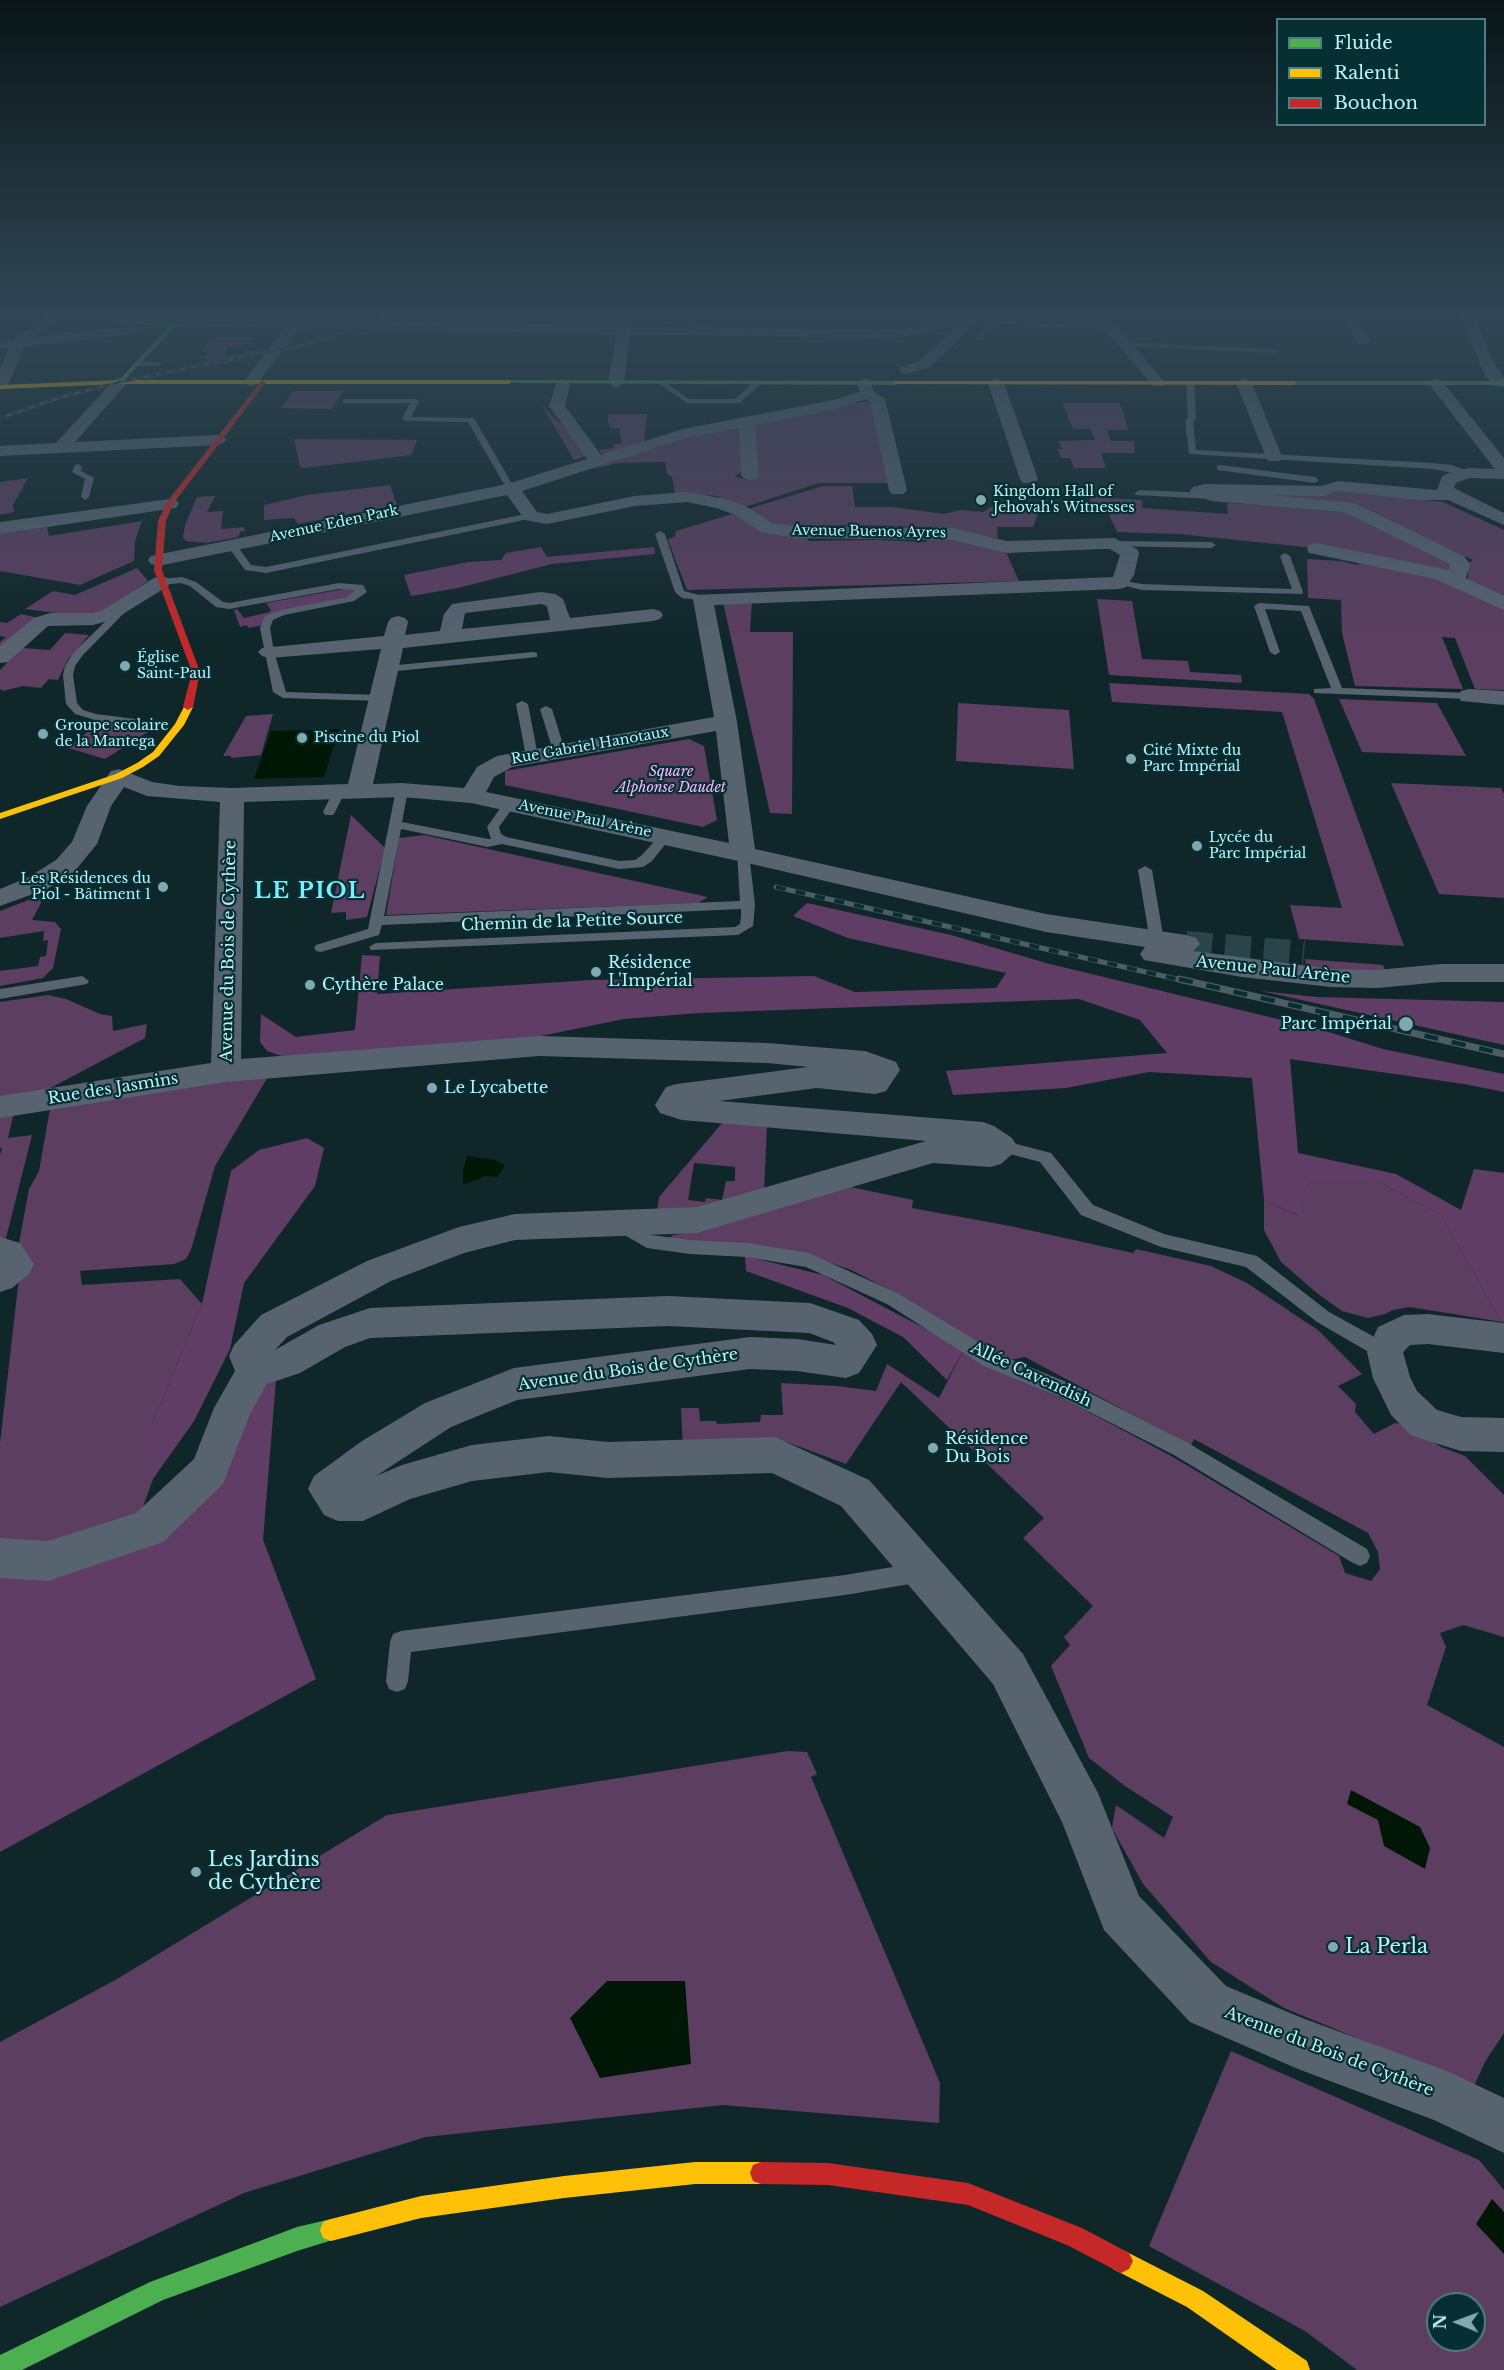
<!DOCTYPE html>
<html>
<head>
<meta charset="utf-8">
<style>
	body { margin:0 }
	#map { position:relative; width:1504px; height:2370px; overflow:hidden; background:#10272a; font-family:"Libre Baskerville",serif }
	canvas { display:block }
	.legend { position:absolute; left:1276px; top:18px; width:210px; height:108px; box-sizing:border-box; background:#062f34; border:2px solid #4f7d82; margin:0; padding:8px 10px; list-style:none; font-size:18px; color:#bcf1f8 }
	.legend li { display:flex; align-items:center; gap:12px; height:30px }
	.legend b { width:30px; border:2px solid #4f7d82 }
	.north { position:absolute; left:1426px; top:2292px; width:60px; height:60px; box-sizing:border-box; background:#062f34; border:2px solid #4f7d82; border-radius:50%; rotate:271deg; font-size:16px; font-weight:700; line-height:24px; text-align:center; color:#bcf1f8 }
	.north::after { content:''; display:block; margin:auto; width:21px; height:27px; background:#80aab0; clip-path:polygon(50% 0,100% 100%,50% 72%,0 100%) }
</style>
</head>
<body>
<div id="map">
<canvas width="1504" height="2370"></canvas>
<ul class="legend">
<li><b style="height:8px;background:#4caf50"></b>Fluide</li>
<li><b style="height:8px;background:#ffc107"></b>Ralenti</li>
<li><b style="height:8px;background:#c62828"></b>Bouchon</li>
</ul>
<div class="north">N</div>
</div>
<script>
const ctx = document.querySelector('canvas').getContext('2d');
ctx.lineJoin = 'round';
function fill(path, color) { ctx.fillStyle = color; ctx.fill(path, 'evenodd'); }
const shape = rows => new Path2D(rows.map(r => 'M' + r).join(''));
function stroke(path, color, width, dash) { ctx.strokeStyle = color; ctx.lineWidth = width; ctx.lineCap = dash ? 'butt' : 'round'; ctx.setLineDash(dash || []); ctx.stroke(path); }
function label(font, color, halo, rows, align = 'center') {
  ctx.font = font + ' "Libre Baskerville",serif'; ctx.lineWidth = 4.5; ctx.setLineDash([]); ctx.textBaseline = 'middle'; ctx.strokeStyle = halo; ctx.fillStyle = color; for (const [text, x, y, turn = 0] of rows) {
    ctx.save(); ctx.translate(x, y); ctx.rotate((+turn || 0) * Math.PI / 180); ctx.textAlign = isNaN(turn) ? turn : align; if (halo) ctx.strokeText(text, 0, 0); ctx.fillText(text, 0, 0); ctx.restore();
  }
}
fill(shape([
	[213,337,255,337,249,344,227,347,224,357,243,354,245,351,268,351,202,364,207,358,199,358,206,355,208,352,203,351,204,346],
	[293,391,343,391,332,409,281,408],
	[867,401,871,401,890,483,819,483,741,508,717,496,675,493,672,477,667,474,665,462,619,463,592,469,675,439,741,427,744,470,735,476,745,480,754,478,759,474,754,424],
	[1062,403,1120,403,1128,430,1107,430,1111,441,1134,441,1135,453,1101,453,1106,468,1074,468,1070,458,1061,458,1058,449,1063,449,1058,441,1095,440,1090,429,1073,429],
	[541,404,575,439,586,456,574,460],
	[608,414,647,414,644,442,606,455,602,455,599,450,614,448,613,445,622,443,619,430,621,428,611,428,608,422],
	[294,439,417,440,411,455,304,468,300,467],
	[28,478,13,505,14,512,0,515,0,482],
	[390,485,397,505,298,524,294,518,264,520,264,505,307,495],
	[823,486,852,486,855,507,893,507,943,514,960,510,983,512,995,504,1038,513,1033,527,997,527,998,538,928,527,853,525,790,527,773,523,748,509],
	[1341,490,1443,502,1504,530,1504,601,1468,584,1468,563,1473,560,1357,507,1214,493,1332,494],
	[215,496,207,512,223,511,221,529,244,527,245,531,241,531,238,537,207,543,186,541,183,537,185,525,197,497],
	[1091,497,1142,500,1142,508,1228,514,1227,503,1346,509,1449,560,1454,571,1324,549,1179,534,1117,532,1107,510,1087,510],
	[732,514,760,529,807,536,808,541,876,540,926,542,927,536,952,537,1006,552,1019,581,687,590,668,540,675,536,676,531],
	[142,521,135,541,134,561,80,585,0,571,0,534,47,527,49,536],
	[1307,559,1341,561,1357,565,1367,562,1441,576,1504,608,1504,690,1475,689,1455,638,1442,637,1463,689,1355,686,1342,633,1341,600,1308,598],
	[137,568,148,581,102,612,81,616,25,609,53,591,75,595],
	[1097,599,1132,601,1142,659,1188,661,1190,672,1241,675,1242,683,1109,675],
	[752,601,750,632,793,632,792,814,770,813,723,602],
	[21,614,39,618,0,651,0,642,6,637,0,636,0,622,7,623],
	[65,633,89,635,67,661,58,680,49,679,41,688,23,686,3,691,0,689,0,670,22,648,50,650],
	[1109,683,1309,694,1314,699,1404,946,1299,939,1290,905,1342,908,1282,712,1112,702],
	[1339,699,1437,703,1466,756,1362,752],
	[958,703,1069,710,1074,769,956,761],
	[273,714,261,755,231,758,231,756,223,756,246,716],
	[102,720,151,730,105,759,68,748],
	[689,739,704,746,717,820,703,827,505,785,505,771],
	[1391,783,1501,788,1504,794,1504,898,1439,894],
	[351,815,385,848,367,917,346,920,346,912,331,913],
	[424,835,708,897,698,903,386,915,399,838],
	[39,896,41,903,32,920,55,922,61,929,53,968,43,978,0,986,0,971,38,966,40,957,46,956,48,940,43,941,44,931,0,938,0,911],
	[1305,959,1383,965,1386,973,1307,971],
	[48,995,66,999,100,1014,112,1016,113,1031,147,1024,145,1038,41,1093,0,1099,0,1002],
	[269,1075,215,1166,191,1250,186,1259,174,1264,80,1271,82,1285,180,1279,202,1304,153,1422,153,1479,140,1515,52,1546,0,1548,0,1443,18,1286,24,1261,19,1243,29,1189,39,1171,50,1109],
	[14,1113,8,1138,32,1135,4,1246,0,1246,0,1155,2,1148,0,1148,0,1115],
	[723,1122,767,1125,764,1191,656,1218,659,1197],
	[694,1163,735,1167,735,1181,726,1181,722,1200,706,1198,705,1202,688,1200],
	[1310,1180,1375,1180,1440,1214,1502,1322,1410,1307,1393,1310,1385,1314,1368,1318,1342,1311,1318,1294,1281,1262,1264,1230,1264,1200,1297,1215],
	[846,1186,913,1200,912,1208,1010,1226,1133,1253,1136,1249,1211,1266,1247,1283,1318,1330,1362,1374,1338,1386,1356,1404,1355,1412,1374,1434,1395,1423,1406,1424,1441,1447,1465,1456,1504,1495,1504,1637,1463,1625,1440,1633,1446,1647,1427,1705,1504,1747,1504,2033,1485,2062,1474,2086,1284,2008,1211,1962,1143,1884,1112,1828,1116,1805,1164,1838,1173,1817,1125,1786,1089,1758,1051,1666,1070,1645,1064,1637,1093,1606,1023,1538,1044,1518,901,1382,846,1464,784,1441,683,1451,681,1408,699,1408,700,1421,716,1421,717,1424,760,1422,761,1415,783,1415,781,1383,837,1386,876,1391,887,1364,939,1398,964,1349,985,1365,1070,1402,1173,1457,1339,1556,1345,1573,1371,1581,1380,1569,1378,1552,1368,1533,1194,1439,1191,1446,1025,1357,1005,1361,946,1326,907,1299,851,1270,806,1254,669,1239,673,1235,693,1232],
	[788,1751,807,1752,817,1774,811,1777,940,2083,939,2123,723,2105,426,2137,244,2193,0,2307,0,2042,117,1979,387,1815],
	[1231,2051,1479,2160,1504,2190,1504,2370,1357,2370,1305,2331,1149,2246],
	[1438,2304,1474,2304,1474,2340,1438,2340]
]), '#5c3e60');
fill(shape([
	[541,547,547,557,654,547,655,554,552,564,458,588,411,596,404,575,468,562,501,560,506,553],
	[350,588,360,589,356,595,283,611,263,625,248,628,247,625,240,627,234,610,237,609,244,618,270,612,271,610,266,603],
	[807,903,951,935,1046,963,1319,1029,1383,1049,1504,1074,1504,1092,1464,1084,1290,1059,1298,1153,1396,1174,1461,1210,1474,1169,1504,1173,1504,1322,1502,1322,1440,1214,1375,1180,1310,1180,1298,1215,1264,1200,1252,1078,1149,1072,1066,1088,953,1095,946,1071,1167,1053,1140,1020,1079,999,699,1013,624,1019,521,1040,284,1057,267,1051,260,1042,261,1014,296,1037,355,1030,362,955,380,956,377,994,592,980,814,976,855,992,996,988,1006,973,848,938,793,916],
	[1261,991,1317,997,1504,1002,1504,1045],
	[307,1138,324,1148,315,1186,244,1283,230,1349,194,1421,153,1479,153,1422,202,1304,231,1171,259,1150],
	[745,1256,823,1275,964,1349,947,1380,903,1337,848,1308,746,1271],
	[276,1380,263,1540,316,1679,0,1852,0,1561,183,1509,223,1405]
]), '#603d65');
fill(shape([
	[339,729,324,777,254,779,271,731],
	[467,1156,495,1160,505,1165,497,1177,485,1176,463,1185,463,1171],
	[1351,1790,1420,1827,1430,1848,1425,1869,1384,1846,1378,1820,1347,1804],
	[607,1981,685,1981,691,2064,600,2078,570,2018],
	[1492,2199,1504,2212,1504,2254,1476,2224]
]), '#011706');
stroke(shape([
	[1186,944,1304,954]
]), '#2a4549', 26, [26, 13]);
fill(shape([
	[432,313,439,313,425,327,421,327,421,325,432,313],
	[956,313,963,313,970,318,965,319,956,313],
	[980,313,1002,321,1112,327,1116,329,1112,331,996,324,992,325,979,341,975,339,990,321,978,316,980,313],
	[1124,342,1275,349,1279,351,1275,353,1121,346,1124,342],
	[136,362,158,362,162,364,158,366,133,366,136,362],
	[664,381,689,399,735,399,755,381,762,383,740,403,687,403,661,385,661,381,664,381],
	[1190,381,1194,383,1196,418,1193,421,1196,450,1433,463,1452,465,1472,473,1468,476,1433,469,1189,454,1185,420,1188,417,1186,383,1190,381],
	[346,399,415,399,419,401,411,417,474,418,515,489,508,491,468,422,406,421,402,419,410,403,343,403,343,399,346,399],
	[78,464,82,467,81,471,94,478,89,497,85,500,81,497,85,479,72,472,75,465,78,464],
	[1220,465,1315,477,1319,480,1315,483,1217,470,1217,466,1220,465],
	[1139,490,1212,493,1216,496,1212,499,1136,495,1135,493,1139,490],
	[531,513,534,514,534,518,266,573,245,570,227,545,235,543,251,565,266,567,531,513],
	[660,531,665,534,684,591,707,597,707,601,682,598,675,592,655,534,660,531],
	[1114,541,1211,542,1216,545,1211,548,1111,546,1111,542,1114,541],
	[1285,553,1290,556,1303,592,1302,594,1142,590,1114,583,1119,580,1142,584,1292,589,1280,556,1285,553],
	[182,577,196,582,223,602,229,603,339,583,363,585,367,592,354,601,284,615,273,620,270,628,274,652,286,692,380,695,386,698,380,701,283,698,273,692,260,628,265,616,281,610,347,597,356,590,339,589,229,609,216,607,190,586,181,583,161,585,156,582,161,579,182,577],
	[1259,603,1309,606,1342,688,1469,693,1475,696,1469,699,1314,693,1314,689,1331,688,1301,611,1265,609,1280,652,1275,655,1270,652,1254,606,1259,603],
	[116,607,124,607,126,611,82,656,75,666,73,675,77,703,83,710,96,714,135,719,135,723,131,724,95,720,75,714,66,704,63,675,65,666,74,652,111,616,116,607],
	[533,652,537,653,537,657,387,672,382,669,387,666,533,652],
	[522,701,528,704,538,756,532,760,526,756,516,704,522,701],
	[546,706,552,709,565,751,563,753,555,753,553,751,540,709,546,706],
	[340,786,346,790,335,812,333,815,325,815,323,812,334,790,340,786],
	[402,786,408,790,402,822,488,839,491,839,487,827,506,800,510,799,516,803,499,827,501,834,506,837,619,861,635,860,642,855,661,834,665,833,671,837,652,861,643,867,619,869,502,844,488,847,401,829,384,916,740,901,737,854,743,850,749,854,755,905,753,926,738,935,371,950,369,947,376,943,735,927,740,924,741,917,741,909,382,925,379,935,321,952,316,951,314,948,316,945,368,929,396,790,402,786],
	[1145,866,1152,870,1164,941,1157,945,1150,941,1138,870,1145,866],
	[82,976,89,981,87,984,0,999,0,989,82,976],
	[1001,1140,1051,1153,1093,1205,1164,1234,1257,1256,1329,1312,1391,1346,1394,1352,1391,1358,1385,1360,1379,1358,1317,1322,1246,1267,1161,1247,1081,1215,1040,1162,995,1150,993,1146,995,1142,1001,1140],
	[620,1217,651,1235,690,1240,747,1243,809,1253,899,1294,998,1354,1076,1386,1188,1443,1367,1549,1370,1556,1367,1563,1360,1566,1353,1563,1174,1455,1062,1398,984,1366,887,1304,806,1267,747,1257,690,1254,647,1248,614,1229,612,1224,614,1219,620,1217],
	[922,1562,929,1565,932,1572,929,1579,922,1582,845,1595,411,1652,408,1681,405,1689,397,1692,389,1689,386,1681,390,1642,393,1634,401,1631,845,1575,922,1562]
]), '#586370');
fill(shape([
	[53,313,69,313,33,337,134,326,141,330,134,334,24,347,8,385,0,390,0,368,9,348,0,349,0,341,13,339,53,313],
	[90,313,158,318,286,320,291,313,305,313,300,320,617,325,619,313,633,313,631,326,874,330,904,329,973,313,997,313,995,316,963,324,969,329,967,332,930,367,906,374,901,373,899,370,901,367,920,361,953,330,948,327,904,337,874,338,630,334,624,383,616,388,608,383,616,334,299,329,256,385,251,387,243,382,285,328,158,326,120,323,92,316,90,313],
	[1091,313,1105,313,1163,380,1166,383,1163,386,1153,386,1091,313],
	[1343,313,1357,313,1370,341,1368,344,1358,344,1343,313],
	[1459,313,1473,313,1493,361,1504,378,1504,387,1495,386,1485,376,1459,313],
	[120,377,128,382,75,442,219,435,227,440,219,445,0,456,0,446,56,443,115,379,120,377],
	[865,378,870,380,874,392,885,399,907,490,904,494,892,494,889,490,870,401,866,399,836,409,755,425,759,475,756,479,750,480,744,479,741,475,739,428,686,438,522,491,537,512,547,514,635,496,687,492,726,499,745,506,773,523,795,526,953,528,1007,541,1114,538,1137,549,1139,553,1134,575,1126,587,1119,589,714,605,737,722,755,849,1046,914,1186,935,1196,938,1200,944,1193,951,1331,969,1377,970,1441,964,1504,964,1504,982,1441,982,1377,988,1331,987,1242,977,1144,960,1140,954,1145,947,1046,932,743,862,471,803,402,797,244,802,241,1059,539,1036,767,1043,865,1051,896,1062,900,1070,886,1091,875,1094,817,1088,719,1101,983,1122,994,1126,1012,1138,1017,1146,1012,1154,1001,1164,990,1167,933,1163,697,1233,515,1240,464,1253,391,1281,287,1337,275,1350,319,1325,370,1308,668,1296,810,1303,859,1320,872,1334,877,1345,859,1373,846,1378,797,1371,750,1369,517,1400,451,1427,376,1476,402,1465,472,1445,549,1436,608,1442,775,1437,869,1480,1023,1654,1098,1793,1139,1896,1226,1986,1302,2018,1447,2071,1504,2098,1504,2153,1434,2120,1298,2069,1190,2022,1104,1930,1062,1822,993,1684,841,1506,772,1473,608,1478,549,1472,472,1481,410,1499,363,1521,338,1521,324,1515,308,1489,314,1476,362,1441,425,1403,514,1368,750,1337,797,1339,836,1345,833,1342,809,1333,668,1326,370,1338,345,1347,300,1373,267,1384,250,1414,223,1484,163,1542,48,1581,0,1578,0,1538,48,1541,136,1513,194,1459,214,1408,235,1371,229,1356,234,1345,261,1315,367,1261,459,1227,515,1214,697,1207,926,1141,682,1120,660,1113,655,1105,666,1087,677,1084,808,1067,767,1063,539,1056,226,1082,0,1118,0,1096,211,1063,220,802,147,796,124,787,111,806,97,844,74,872,47,889,0,906,0,889,29,877,56,860,72,842,87,806,111,771,119,769,152,782,180,786,232,788,348,784,381,649,269,658,262,656,258,652,262,648,384,636,388,622,391,618,398,616,405,618,408,622,405,635,440,631,444,614,452,604,541,592,555,594,563,599,570,618,653,609,660,611,663,615,660,619,653,621,403,648,373,784,402,783,464,788,477,767,497,756,714,717,693,599,696,595,1113,577,1120,555,1110,549,1101,549,1007,553,953,540,795,538,761,532,733,514,716,508,687,502,635,506,547,524,525,520,507,495,158,566,151,564,148,560,151,556,507,484,587,459,549,406,557,381,562,379,570,384,565,406,601,455,683,429,833,400,859,392,857,383,865,378],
	[541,604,547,606,550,620,462,629,465,613,541,604],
	[716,731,729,843,486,792,494,777,512,767,716,731],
	[996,378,1004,383,1038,479,1035,483,1023,483,1020,479,988,383,996,378],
	[1244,378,1252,383,1282,457,1280,461,1268,461,1266,457,1236,383,1244,378],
	[1436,378,1441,380,1504,458,1504,479,1469,478,1456,483,1454,488,1504,513,1504,525,1448,500,1417,500,1339,491,1324,496,1270,495,1354,503,1464,556,1470,564,1466,578,1504,596,1504,610,1435,579,1309,553,1307,549,1309,545,1316,543,1449,570,1450,564,1344,512,1212,501,1193,495,1190,491,1193,487,1205,484,1322,486,1338,481,1437,490,1442,476,1449,473,1468,468,1495,469,1428,383,1436,378],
	[170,499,176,500,179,504,176,508,0,534,0,522,170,499],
	[161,576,168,578,171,582,168,586,115,619,93,625,48,626,8,662,0,663,0,646,34,618,50,613,93,613,101,611,154,578,161,576],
	[1469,689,1504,691,1504,705,1461,701,1458,696,1461,691,1469,689],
	[0,1237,20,1243,34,1264,29,1274,12,1288,0,1292,0,1237],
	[1428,1314,1504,1323,1504,1353,1428,1344,1410,1345,1403,1352,1410,1377,1417,1391,1437,1410,1461,1417,1504,1418,1504,1452,1461,1451,1425,1440,1411,1435,1391,1415,1373,1378,1367,1352,1378,1327,1404,1315,1428,1314]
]), '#586370');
fill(shape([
	[182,313,188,313,122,383,118,383,118,381,182,313],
	[1469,313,1504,316,1504,320,1472,315,1469,313],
	[509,380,895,381,898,383,895,385,507,383,509,380],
	[1504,381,1504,385,1293,385,1290,383,1293,381,1504,381],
	[331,2219,339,2222,342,2230,339,2238,297,2251,163,2300,22,2370,0,2370,0,2355,150,2282,297,2227,331,2219]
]), '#4caf50');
fill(shape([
	[120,380,509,380,512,382,509,384,120,384,0,389,0,385,120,380],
	[895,381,1293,381,1296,383,1293,385,893,384,895,381],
	[185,705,193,707,184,725,159,756,143,767,122,778,0,819,0,813,116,774,137,763,153,752,175,724,185,705],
	[695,2162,761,2162,769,2165,772,2173,769,2181,761,2184,695,2184,564,2198,421,2218,331,2241,323,2238,320,2230,323,2222,331,2219,421,2196,564,2176,695,2162],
	[1121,2249,1203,2291,1307,2361,1310,2370,1277,2370,1187,2307,1113,2269,1109,2261,1113,2253,1121,2249]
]), '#ffc107');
fill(shape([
	[1489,313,1504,313,1504,317,1490,314,1489,313],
	[261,381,266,382,173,504,166,521,162,570,200,672,193,707,188,710,183,707,192,672,154,570,158,521,167,502,261,381],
	[761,2162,828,2163,968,2183,1082,2228,1129,2253,1133,2261,1129,2269,1121,2273,1067,2245,968,2205,828,2185,761,2184,753,2181,750,2173,753,2165,761,2162]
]), '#c62828');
const railFar2 = shape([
	[0,418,58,398,120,382,304,345,408,313]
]);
const railFar1 = shape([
	[776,887,1185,981]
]);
const rail = shape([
	[1179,979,1504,1054]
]);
stroke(railFar2, '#4c5d63', 3);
stroke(railFar1, '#4c5d63', 5);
stroke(rail, '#4c5d63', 7);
stroke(railFar2, '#062f34', 2, [6]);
stroke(railFar1, '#062f34', 4, [10]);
stroke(rail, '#062f34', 4.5, [14]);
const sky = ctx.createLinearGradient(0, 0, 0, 645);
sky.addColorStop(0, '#091517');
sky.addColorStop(0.49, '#314755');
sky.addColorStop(1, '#31475500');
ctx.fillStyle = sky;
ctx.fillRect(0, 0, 1504, 645);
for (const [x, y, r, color] of [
	[981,500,6,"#80aab0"],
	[125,666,6,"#80aab0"],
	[43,734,6,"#80aab0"],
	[302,738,6,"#80aab0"],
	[1131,759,6,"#80aab0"],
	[1197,846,6,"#80aab0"],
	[163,887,6,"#80aab0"],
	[596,972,6,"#80aab0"],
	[310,985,6,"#80aab0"],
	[1406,1024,8,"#80aab0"],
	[432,1088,6,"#80aab0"],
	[933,1448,6,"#80aab0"],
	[196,1872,6,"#80aab0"],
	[1333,1947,6,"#80aab0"]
]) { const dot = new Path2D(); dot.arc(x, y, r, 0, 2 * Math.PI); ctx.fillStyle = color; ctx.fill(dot); stroke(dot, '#062f34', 2); }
label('14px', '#bcf1f8', '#062f34', [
	["Kingdom Hall of",993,492],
	["Jehovah's Witnesses",993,508],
	["Église",137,658],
	["Saint-Paul",137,674],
	["Groupe scolaire",55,726],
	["de la Mantega",55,742],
	["Piscine du Piol",314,738],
	["Cité Mixte du",1143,751],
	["Parc Impérial",1143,767],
	["Lycée du",1209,838],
	["Parc Impérial",1209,854],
	["Les Résidences du",151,879,"right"],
	["Piol - Bâtiment 1",151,895,"right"]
], 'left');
label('14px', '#bcf1f8', '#062f34', [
	["Avenue Eden Park",334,524,-12],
	["Avenue Buenos Ayres",869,532,1],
	["Rue Gabriel Hanotaux",590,746,-10],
	["Avenue Paul Arène",585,819,12]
]);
label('italic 14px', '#fdb7fd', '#062f34', [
	["Square",671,772],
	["Alphonse Daudet",671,788]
]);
label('16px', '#bcf1f8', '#062f34', [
	["Chemin de la Petite Source",572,922,-2],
	["Avenue du Bois de Cythère",229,951,-89],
	["Avenue Paul Arène",1273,970,6],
	["Rue des Jasmins",113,1089,-9],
	["Avenue du Bois de Cythère",628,1370,-8],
	["Allée Cavendish",1031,1375,25],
	["Avenue du Bois de Cythère",1329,2052,21]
]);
label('16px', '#bcf1f8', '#062f34', [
	["Résidence",608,963],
	["L'Impérial",608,981],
	["Cythère Palace",322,985],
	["Parc Impérial",1392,1024,"right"],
	["Le Lycabette",444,1088],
	["Résidence",945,1439],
	["Du Bois",945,1457]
], 'left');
label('20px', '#bcf1f8', '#062f34', [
	["Les Jardins",208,1860],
	["de Cythère",208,1883],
	["La Perla",1345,1947]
], 'left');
ctx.letterSpacing = '1.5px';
label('bold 22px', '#77effd', '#062f34', [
	["LE PIOL",310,892]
]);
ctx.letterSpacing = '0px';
</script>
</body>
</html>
